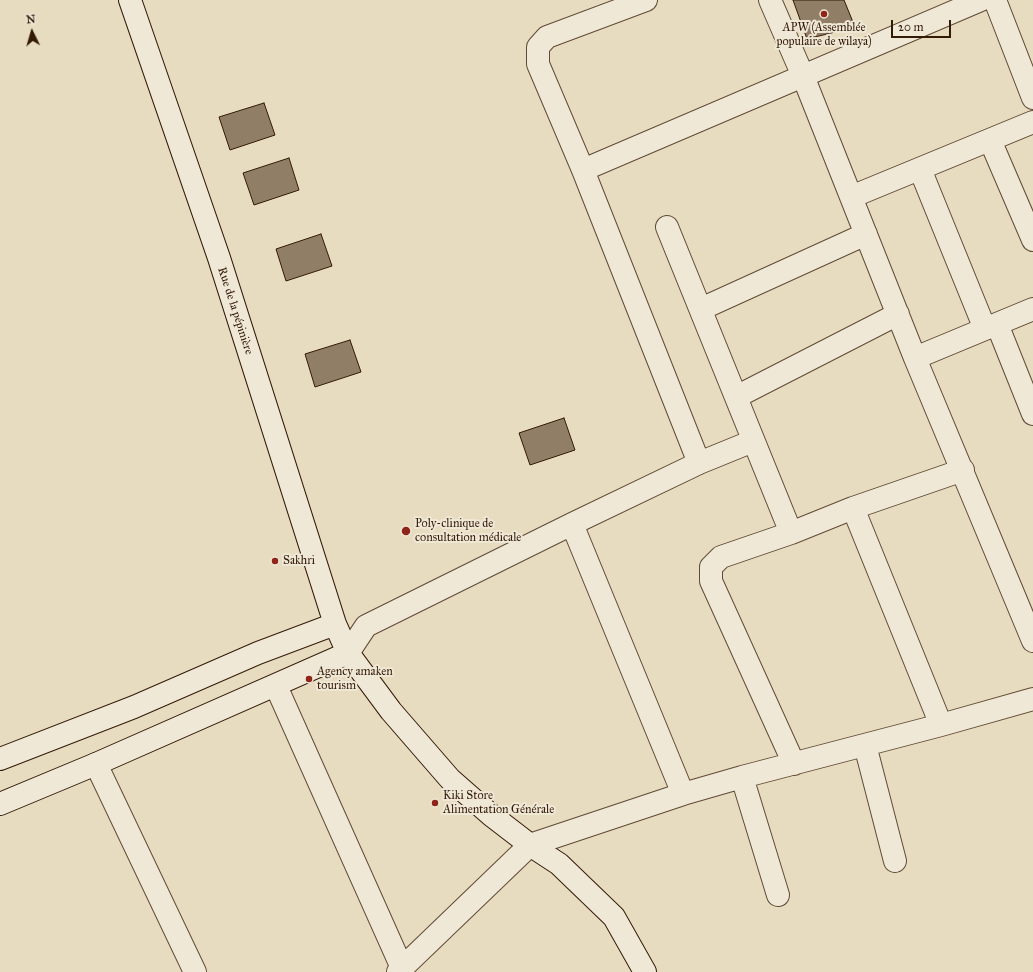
<!DOCTYPE html>
<html>
<head>
<meta charset="utf-8">
<style>
	body { margin:0 }
	#map { position:relative; width:1033px; height:972px; overflow:hidden; background:#e7dbc0; font-family:"IM FELL Great Primer",serif }
	canvas { display:block }
	.north { position:absolute; left:12px; top:12px; width:40px; height:40px; -webkit-text-stroke:3px #efe8d6; paint-order:stroke; rotate:355deg; font-size:11px; font-weight:700; line-height:16px; text-align:center; color:#331a07 }
	.north::after { content:''; display:block; margin:auto; width:14px; height:18px; background:#331a07; clip-path:polygon(50% 0,100% 100%,50% 72%,0 100%) }
	.scale { position:absolute; left:891px; top:20px; width:60px; height:18px; box-sizing:border-box; border:2px solid #331a07; border-top:0; padding-left:5px; font-size:12px; line-height:14px; white-space:nowrap; color:#331a07; -webkit-text-stroke:3px #efe8d6; paint-order:stroke }
</style>
</head>
<body>
<div id="map">
<canvas width="1033" height="972"></canvas>
<div class="north">N</div>
<div class="scale">20 m</div>
</div>
<script>
const ctx = document.querySelector('canvas').getContext('2d');
ctx.lineJoin = 'round';
function fill(path, color) { ctx.fillStyle = color; ctx.fill(path, 'evenodd'); }
const shape = rows => new Path2D(rows.map(r => 'M' + r).join(''));
function stroke(path, color, width, dash) { ctx.strokeStyle = color; ctx.lineWidth = width; ctx.lineCap = dash ? 'butt' : 'round'; ctx.setLineDash(dash || []); ctx.stroke(path); }
function label(font, color, halo, rows, align = 'center') {
  ctx.font = font + ' "IM FELL Great Primer",serif'; ctx.lineWidth = 4; ctx.setLineDash([]); ctx.textBaseline = 'middle'; ctx.strokeStyle = halo; ctx.fillStyle = color; for (const [text, x, y, turn = 0] of rows) {
    ctx.save(); ctx.translate(x, y); ctx.rotate((+turn || 0) * Math.PI / 180); ctx.textAlign = isNaN(turn) ? turn : align; if (halo) ctx.strokeText(text, 0, 0); ctx.fillText(text, 0, 0); ctx.restore();
  }
}
const building = shape([
	[793,0,844,0,855,27,807,39,793,0],
	[264,103,275,135,230,150,219,117,264,103],
	[289,158,299,190,254,205,243,173,289,158],
	[321,234,332,266,286,281,276,249,321,234],
	[350,340,361,372,315,387,305,354,350,340],
	[564,418,575,450,530,465,519,433,564,418]
]);
fill(building, '#917e67');
stroke(building, '#331a07', 1);
const street = shape([
	[646,0,547,37,538,47,538,64,583,170,699,463],
	[770,0,803,76,915,358],
	[995,0,1033,98],
	[990,140,1033,240],
	[920,169,985,329],
	[583,170,981,0],
	[851,197,1033,122],
	[667,227,791,533],
	[701,309,866,234],
	[1033,309,915,358,1033,641],
	[997,324,1033,414],
	[736,397,898,314],
	[853,508,941,725],
	[572,524,683,794],
	[348,653,366,626,572,524,699,463,753,441],
	[276,686,402,968],
	[865,745,895,861],
	[96,764,195,972],
	[794,764,711,581,711,567,721,557,791,533,853,508,963,470],
	[742,777,778,895],
	[398,972,530,845,683,794,742,777,941,725,1033,699]
]);
const secondary = shape([
	[130,0,219,258,335,624,348,653,391,711,450,779,491,815,530,845,559,864,614,917,645,972],
	[0,759,134,707,258,653,335,624],
	[0,804,96,764,348,653]
]);
stroke(street, '#604a35', 24);
stroke(secondary, '#331a07', 24);
stroke(street, '#efe8d6', 22);
stroke(secondary, '#efe8d6', 22);
for (const [x, y, r, color] of [
	[824,14,4,"#8f2418"],
	[406,531,5,"#8f2418"],
	[275,561,4,"#8f2418"],
	[309,679,4,"#8f2418"],
	[435,803,4,"#8f2418"]
]) { const dot = new Path2D(); dot.arc(x, y, r, 0, 2 * Math.PI); ctx.fillStyle = color; ctx.fill(dot); stroke(dot, '#efe8d6', 1.5); }
label('12px', '#331a07', '#efe8d6', [
	["APW (Assemblée",824,28,"center"],
	["populaire de wilaya)",824,42,"center"],
	["Poly-clinique de",415,524],
	["consultation médicale",415,538],
	["Sakhri",283,561],
	["Agency amaken",317,672],
	["tourism",317,686],
	["Kiki Store",443,796],
	["Alimentation Générale",443,810]
], 'left');
label('12px', '#331a07', '#efe8d6', [
	["Rue de la pépinière",235,311,72]
]);
</script>
</body>
</html>
